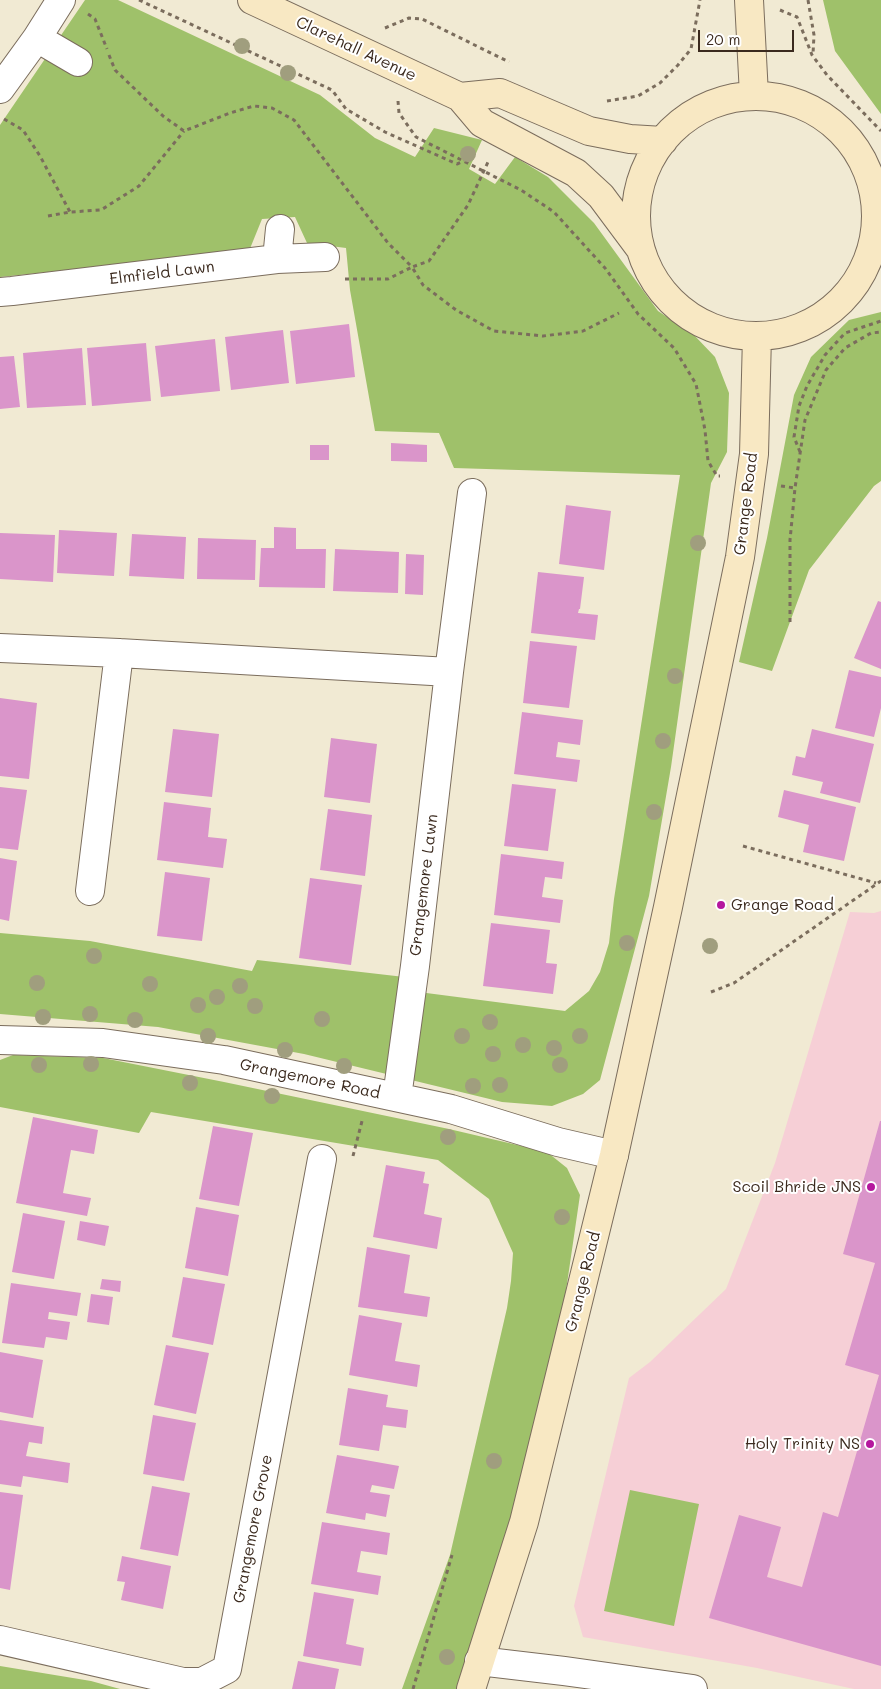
<!DOCTYPE html>
<html>
<head>
<meta charset="utf-8">
<style>
	body { margin:0 }
	#map { position:relative; width:881px; height:1689px; overflow:hidden; background:#f1ead3; font-family:Mali,sans-serif }
	canvas { display:block }
	.scale { position:absolute; left:698px; top:30px; width:96px; height:22px; box-sizing:border-box; border:2px solid #3b2a1e; border-top:0; padding-left:6px; font-size:15px; line-height:18px; white-space:nowrap; color:#3b2a1e; -webkit-text-stroke:4px #fff; paint-order:stroke }
</style>
</head>
<body>
<div id="map">
<canvas width="881" height="1689"></canvas>
<div class="scale">20 m</div>
</div>
<script>
const ctx = document.querySelector('canvas').getContext('2d');
ctx.lineJoin = 'round';
function fill(path, color) { ctx.fillStyle = color; ctx.fill(path, 'evenodd'); }
const shape = rows => new Path2D(rows.map(r => 'M' + r).join(''));
function stroke(path, color, width, dash) { ctx.strokeStyle = color; ctx.lineWidth = width; ctx.lineCap = dash ? 'butt' : 'round'; ctx.setLineDash(dash || []); ctx.stroke(path); }
function label(font, color, halo, rows, align = 'center') {
  ctx.font = font + ' Mali,sans-serif'; ctx.lineWidth = 4; ctx.setLineDash([]); ctx.textBaseline = 'middle'; ctx.strokeStyle = halo; ctx.fillStyle = color; for (const [text, x, y, turn = 0] of rows) {
    ctx.save(); ctx.translate(x, y); ctx.rotate((+turn || 0) * Math.PI / 180); ctx.textAlign = isNaN(turn) ? turn : align; if (halo) ctx.strokeText(text, 0, 0); ctx.fillText(text, 0, 0); ctx.restore();
  }
}
fill(shape([
	[881,911,881,1689,854,1689,757,1668,583,1637,574,1606,629,1378,650,1362,726,1289,775,1163,850,912,874,913]
]), '#f6cfd6');
fill(shape([
	[85,0,118,0,320,95,375,138,415,157,434,128,482,140,469,169,495,184,515,157,548,177,594,223,658,311,694,335,715,357,729,393,727,452,711,483,671,767,649,896,600,1080,583,1094,552,1106,502,1102,304,1054,158,1027,0,1014,0,933,90,941,252,971,257,960,413,978,411,991,565,1011,589,991,600,972,609,943,614,899,680,475,454,468,439,433,375,431,350,290,346,248,307,243,295,217,262,219,249,251,0,277,0,125],
	[823,0,881,0,881,114,835,51],
	[881,312,881,481,874,486,809,570,772,671,739,662,767,538,794,395,811,357,849,320],
	[13,1055,103,1058,224,1082,449,1129,547,1152,567,1168,580,1195,545,1434,471,1689,402,1689,450,1555,507,1308,511,1281,513,1253,489,1199,438,1160,151,1112,139,1133,0,1107,0,1060],
	[630,1490,699,1504,674,1626,604,1611],
	[0,1666,91,1681,120,1689,0,1689]
]), '#9fc16a');
fill(shape([
	[349,324,355,377,296,384,290,331],
	[283,330,289,383,231,390,225,337],
	[215,339,220,391,161,397,155,346],
	[146,343,151,401,92,406,87,348],
	[82,348,86,405,27,408,23,353],
	[14,356,20,407,0,409,0,357],
	[391,443,427,445,427,462,391,461],
	[310,445,329,445,329,460,310,460],
	[566,505,611,511,604,570,559,564],
	[274,527,296,528,296,549,326,549,325,588,259,587,261,548,274,548],
	[59,530,117,533,114,576,57,573],
	[0,533,55,535,53,582,0,579],
	[132,534,186,537,184,579,129,576],
	[198,538,256,540,255,580,197,579],
	[335,549,399,552,398,593,333,591],
	[406,554,424,555,423,595,405,594],
	[538,572,584,577,580,609,579,609,578,613,598,615,595,640,531,633],
	[878,601,881,602,881,669,854,658],
	[530,641,577,646,569,708,523,703],
	[849,670,881,677,881,708,874,737,835,728],
	[0,698,37,703,29,779,0,776],
	[522,712,583,720,580,745,558,742,556,757,580,760,577,782,514,774],
	[173,729,219,734,212,797,165,792],
	[812,729,874,744,860,803,820,793,823,782,792,775,796,756,805,758],
	[331,738,377,744,370,803,324,797],
	[512,784,556,789,548,851,504,846],
	[0,787,27,790,18,850,0,848],
	[784,790,856,807,844,861,803,852,809,825,778,817],
	[164,802,211,808,208,837,227,839,223,868,157,860],
	[328,809,372,815,365,876,320,870],
	[501,854,564,862,562,879,545,877,542,897,563,900,560,923,494,915],
	[0,858,17,861,9,921,0,919],
	[165,872,210,878,202,941,157,936],
	[310,878,362,885,351,965,299,958],
	[491,923,550,930,546,963,557,964,553,994,483,986],
	[33,1117,98,1130,94,1154,71,1150,63,1193,91,1198,87,1216,16,1203],
	[880,1121,881,1121,881,1666,709,1618,739,1515,781,1527,767,1577,802,1587,823,1512,838,1517,879,1375,845,1365,875,1263,843,1254],
	[213,1126,253,1133,239,1206,199,1199],
	[386,1165,425,1172,423,1183,429,1184,424,1214,442,1218,437,1249,373,1237],
	[196,1207,239,1215,228,1276,185,1268],
	[23,1213,65,1221,54,1279,12,1272],
	[80,1221,109,1226,105,1246,77,1240],
	[367,1247,410,1255,404,1293,430,1297,427,1317,358,1307],
	[183,1277,225,1284,213,1345,172,1337],
	[102,1279,121,1281,120,1292,100,1289],
	[11,1283,81,1293,77,1316,49,1312,48,1319,70,1322,67,1340,46,1337,44,1348,2,1343],
	[91,1294,113,1297,109,1325,87,1322],
	[359,1315,402,1323,395,1361,420,1365,417,1387,349,1375],
	[166,1345,209,1353,196,1414,154,1405],
	[0,1352,43,1360,33,1418,0,1412],
	[348,1388,388,1395,386,1407,408,1410,406,1428,383,1425,379,1451,339,1445],
	[153,1415,196,1423,184,1481,143,1474],
	[0,1420,44,1427,42,1444,29,1442,26,1456,70,1463,68,1483,23,1476,21,1487,0,1484],
	[337,1455,399,1466,394,1489,372,1485,370,1492,390,1495,386,1517,366,1513,365,1520,326,1513],
	[152,1486,190,1493,178,1556,140,1549],
	[0,1492,23,1495,10,1590,0,1588],
	[322,1522,390,1533,387,1555,361,1551,357,1572,381,1576,378,1595,311,1584],
	[122,1556,171,1566,163,1609,121,1600,125,1582,117,1581],
	[314,1592,354,1599,346,1644,364,1648,361,1666,303,1656],
	[298,1661,339,1669,335,1689,292,1689]
]), '#da95ca');
const street = shape([
	[37,38,78,62],
	[0,89,37,38,61,0],
	[277,259,280,229],
	[0,292,12,291,277,259,325,257],
	[0,648,119,653,449,672],
	[90,891,119,653],
	[0,1040,103,1043,224,1060,451,1109,558,1142,614,1155],
	[397,1097,415,966,449,672,472,493],
	[0,1640,183,1682,202,1682,227,1669,322,1159],
	[479,1661,564,1671,693,1689]
]);
const secondary = shape([
	[252,0,460,97,482,123,576,173,601,196,639,247],
	[749,0,754,95],
	'636 216a120 120 0 1 1 240 0a120 120 0 1 1-240 0Z',
	[460,97,500,93,589,131,630,139,663,141],
	[471,1689,524,1522,614,1155,668,907,740,557,754,454,757,336]
]);
stroke(street, '#7b6d5d', 30);
stroke(secondary, '#7b6d5d', 30);
stroke(shape([
	[139,0,332,90,346,109,385,132,457,164,464,161],
	[808,0,814,35,813,54],
	[780,10,797,17,812,55,827,75,881,131],
	[88,14,95,19,107,49],
	[385,28,409,18,422,19,509,62],
	[109,55,115,70,163,116,184,131,230,113,254,106,272,108,294,120,388,243,412,267,429,261,468,205,488,162],
	[398,101,399,113,416,137,521,190,554,212,605,268,638,314,674,348,696,384,705,430,708,461,717,476,720,476],
	[607,101,638,96,660,83,678,65,691,49,700,0],
	[4,119,23,130,40,156,70,212],
	[48,216,70,212,101,210,139,186,184,131],
	[345,279,388,279,412,267,423,285,456,310,494,331,543,336,583,331,619,313],
	[800,452,794,437,799,406,807,386,825,355,845,333,881,321],
	[781,486,795,488,805,420,826,370,845,348,871,333,881,332],
	[790,622,790,540,795,488],
	[743,846,876,883],
	[711,992,734,983,881,881],
	[353,1156,362,1121],
	[413,1689,452,1555]
]), '#7b6d5d', 3, [4, 4]);
stroke(street, '#fff', 28);
stroke(secondary, '#f8e8c3', 28);
ctx.fillStyle = '#a09e7e';
for (const [x, y] of [
	[242,46],
	[288,73],
	[468,154],
	[698,543],
	[675,676],
	[663,741],
	[654,812],
	[627,943],
	[710,946],
	[94,956],
	[37,983],
	[150,984],
	[240,986],
	[217,997],
	[198,1005],
	[255,1006],
	[90,1014],
	[43,1017],
	[322,1019],
	[135,1020],
	[490,1022],
	[208,1036],
	[462,1036],
	[580,1036],
	[523,1045],
	[554,1048],
	[285,1050],
	[493,1054],
	[91,1064],
	[39,1065],
	[560,1065],
	[344,1066],
	[190,1083],
	[500,1085],
	[473,1086],
	[272,1096],
	[448,1137],
	[562,1217],
	[494,1461],
	[447,1657]
]) { ctx.beginPath(); ctx.arc(x, y, 8, 0, 2 * Math.PI); ctx.fill(); }
for (const [x, y, r, color] of [
	[721,905,5,"#b5179e"],
	[871,1187,5,"#b5179e"],
	[870,1444,5,"#b5179e"]
]) { const dot = new Path2D(); dot.arc(x, y, r, 0, 2 * Math.PI); ctx.fillStyle = color; ctx.fill(dot); stroke(dot, '#fff', 2); }
label('16px', '#3b2a1e', '#fff', [
	["Clarehall Avenue",356,49,25],
	["Elmfield Lawn",162,273,-7],
	["Grange Road",746,504,-83],
	["Grangemore Lawn",424,885,-83],
	["Grangemore Road",310,1079,12],
	["Grange Road",583,1282,-76],
	["Grangemore Grove",253,1529,-79]
]);
label('16px', '#3b2a1e', '#fff', [
	["Grange Road",731,905,"left"],
	["Scoil Bhride JNS",861,1187],
	["Holy Trinity NS",860,1444]
], 'right');
</script>
</body>
</html>
